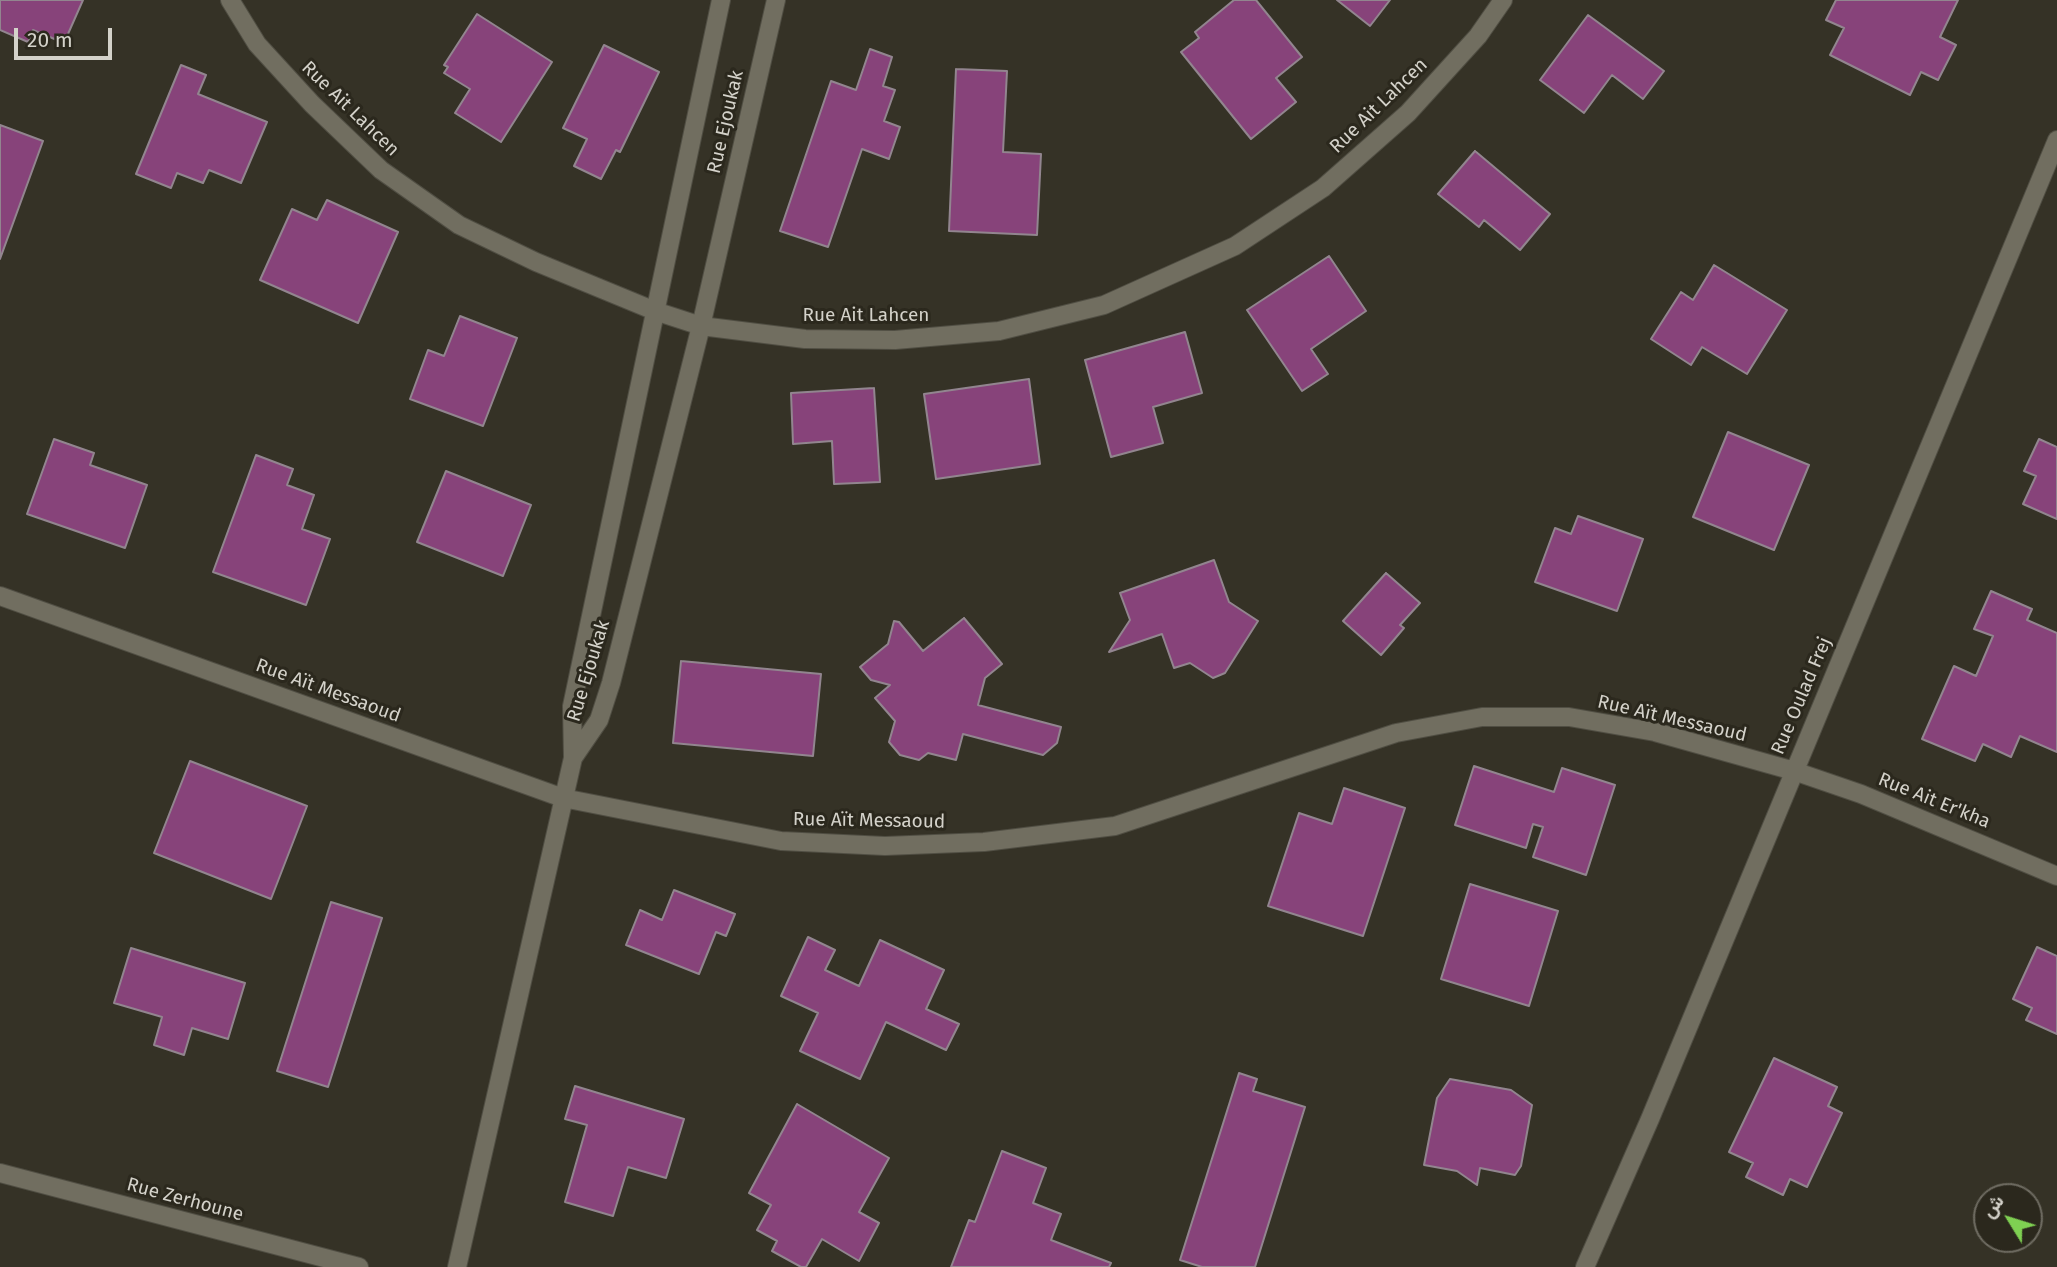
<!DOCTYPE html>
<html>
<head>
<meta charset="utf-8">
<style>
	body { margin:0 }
	#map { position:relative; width:2057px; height:1267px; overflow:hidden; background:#353226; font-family:"Fira Sans",Vazirmatn,sans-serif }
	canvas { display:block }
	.north { position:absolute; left:1973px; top:1183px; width:70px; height:70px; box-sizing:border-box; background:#2b281d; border:2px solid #6f6c62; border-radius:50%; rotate:308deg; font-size:19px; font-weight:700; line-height:28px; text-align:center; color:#d4d2ca }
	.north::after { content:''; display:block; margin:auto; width:24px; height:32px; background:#7fd052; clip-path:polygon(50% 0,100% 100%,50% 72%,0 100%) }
	.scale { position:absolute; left:14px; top:28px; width:98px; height:32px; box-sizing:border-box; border:4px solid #d4d2ca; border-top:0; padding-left:9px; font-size:21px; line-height:24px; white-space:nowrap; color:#d4d2ca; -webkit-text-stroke:5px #2b281d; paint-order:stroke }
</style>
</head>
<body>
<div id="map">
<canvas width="2057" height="1267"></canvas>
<div class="north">ش</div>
<div class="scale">20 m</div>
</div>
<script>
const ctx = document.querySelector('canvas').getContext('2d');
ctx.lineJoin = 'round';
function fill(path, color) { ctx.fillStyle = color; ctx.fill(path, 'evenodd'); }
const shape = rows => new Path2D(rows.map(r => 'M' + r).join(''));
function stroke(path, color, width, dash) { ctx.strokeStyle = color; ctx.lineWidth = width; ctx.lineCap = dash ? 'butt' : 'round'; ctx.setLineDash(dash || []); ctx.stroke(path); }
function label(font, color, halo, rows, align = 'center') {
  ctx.font = font + ' "Fira Sans",sans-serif'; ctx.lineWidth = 6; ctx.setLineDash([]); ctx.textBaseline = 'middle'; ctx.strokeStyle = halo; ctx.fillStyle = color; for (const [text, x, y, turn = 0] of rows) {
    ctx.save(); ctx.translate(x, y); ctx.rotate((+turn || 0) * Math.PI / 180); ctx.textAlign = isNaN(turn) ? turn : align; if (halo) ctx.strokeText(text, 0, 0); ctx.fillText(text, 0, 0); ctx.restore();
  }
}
const building = shape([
	[0,0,83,0,64,43,33,30,28,42,0,30,0,0],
	[1234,0,1256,0,1302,57,1276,78,1296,102,1251,139,1181,52,1199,38,1195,32,1234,0],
	[1337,0,1390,0,1370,26,1337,0],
	[1836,0,1958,0,1940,37,1956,45,1938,80,1921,72,1910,95,1830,55,1844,28,1826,20,1836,0],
	[477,14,552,62,501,142,455,113,470,89,444,73,448,67,444,65,477,14],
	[1588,15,1664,71,1643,99,1612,75,1584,113,1540,80,1588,15],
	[604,45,659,72,620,152,616,150,601,179,574,166,587,139,563,128,604,45],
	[870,49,892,57,883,86,895,90,884,121,900,127,889,159,862,149,828,247,780,231,831,81,856,90,870,49],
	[181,65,206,75,198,94,267,122,241,183,209,170,203,183,177,173,171,188,136,174,181,65],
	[956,69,1007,71,1003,152,1041,154,1037,235,949,231,956,69],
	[0,125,43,141,0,259,0,125],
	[1475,151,1550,214,1520,250,1484,220,1479,227,1438,194,1475,151],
	[327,200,398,232,358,323,260,280,292,209,317,220,327,200],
	[1329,256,1366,311,1311,349,1328,374,1302,391,1247,310,1329,256],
	[1714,265,1787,310,1747,374,1702,347,1691,365,1651,339,1681,292,1693,300,1714,265],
	[460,316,517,338,483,426,410,399,428,350,444,356,460,316],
	[1185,332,1202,393,1153,407,1163,443,1111,457,1085,360,1185,332],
	[1029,379,1040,464,936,479,924,394,1029,379],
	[874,388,880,482,834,484,832,441,793,444,791,393,874,388],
	[1728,432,1809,465,1774,550,1693,517,1728,432],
	[54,439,94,453,90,465,147,485,125,548,27,514,54,439],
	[2039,439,2057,447,2057,519,2023,504,2036,476,2024,471,2039,439],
	[256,455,293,469,287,485,314,495,302,529,330,539,306,605,213,572,256,455],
	[446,471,531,505,503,576,417,542,446,471],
	[1578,516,1643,539,1617,611,1535,582,1555,528,1571,534,1578,516],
	[1214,560,1229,602,1258,621,1225,673,1213,678,1190,663,1174,668,1162,634,1109,652,1130,620,1120,593,1214,560],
	[1386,573,1420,603,1400,625,1404,628,1381,655,1343,621,1386,573],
	[1991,591,2032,609,2027,620,2057,633,2057,752,2020,736,2011,757,1983,744,1975,761,1922,739,1954,666,1976,676,1993,636,1974,629,1991,591],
	[964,618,1002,664,985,678,978,705,1061,727,1057,743,1043,755,963,734,956,760,928,753,919,760,900,755,889,742,895,721,875,698,890,685,871,680,860,667,888,644,894,621,899,622,923,651,964,618],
	[681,661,821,674,813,756,673,743,681,661],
	[190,761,307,806,271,899,154,853,190,761],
	[1474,766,1554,792,1562,768,1615,785,1586,875,1533,857,1543,827,1533,824,1526,848,1455,825,1474,766],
	[1344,788,1405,808,1363,936,1268,906,1299,813,1332,824,1344,788],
	[1470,884,1558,911,1529,1006,1441,979,1470,884],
	[674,890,735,914,726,936,716,932,699,974,626,945,640,910,662,920,674,890],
	[331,902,382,918,328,1087,277,1071,331,902],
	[808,937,835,950,825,970,859,986,880,940,944,970,926,1009,959,1024,946,1050,886,1022,860,1079,800,1051,818,1013,781,996,808,937],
	[2037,947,2057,956,2057,1034,2026,1020,2032,1008,2013,999,2037,947],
	[131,948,245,983,228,1039,192,1028,184,1055,154,1045,162,1017,114,1003,131,948],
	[1774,1058,1837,1087,1828,1106,1842,1113,1807,1187,1790,1179,1783,1195,1746,1177,1753,1163,1729,1152,1774,1058],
	[1239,1073,1257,1079,1253,1091,1305,1107,1255,1267,1202,1267,1180,1260,1239,1073],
	[1450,1079,1511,1090,1532,1105,1521,1166,1515,1175,1480,1168,1477,1185,1457,1171,1424,1165,1437,1098,1450,1079],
	[575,1086,684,1119,666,1178,628,1167,613,1216,565,1202,587,1125,565,1119,575,1086],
	[797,1104,889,1158,859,1212,879,1223,859,1261,822,1239,806,1267,801,1267,772,1251,777,1241,757,1230,771,1205,749,1193,797,1104],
	[1002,1151,1046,1168,1033,1203,1061,1214,1051,1240,1111,1263,1109,1267,951,1267,969,1220,975,1222,1002,1151]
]);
fill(building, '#87437a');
stroke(building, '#92858f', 2);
const minor = shape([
	[230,0,257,44,312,104,381,170,459,225,536,262,655,311,701,326,805,339,895,340,999,331,1104,305,1235,246,1323,188,1408,113,1478,36,1503,0],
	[0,596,563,798,781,841,885,846,984,842,1115,826,1396,733,1482,717,1569,717,1655,732,1794,771,1861,794,2057,876],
	[573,758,599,720,611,683,701,326,776,0],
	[457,1267,573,758,572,706,721,0],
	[1585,1267,1650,1119,2057,140]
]);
const tertiary = shape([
	[0,1173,359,1267]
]);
stroke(minor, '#504e43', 20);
stroke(tertiary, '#504e43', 20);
stroke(minor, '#716e60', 18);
stroke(tertiary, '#716e60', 18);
label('19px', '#d4d2ca', '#2b281d', [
	["Rue Ait Lahcen",1379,106,-44],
	["Rue Ait Lahcen",350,109,44],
	["Rue Ejoukak",726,122,-77],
	["Rue Ait Lahcen",866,316],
	["Rue Ejoukak",589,671,-73],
	["Rue Aït Messaoud",328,691,20],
	["Rue Oulad Frej",1802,696,-67],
	["Rue Aït Messaoud",1672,719,13],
	["Rue Ait Er'kha",1934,801,22],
	["Rue Aït Messaoud",869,821,1],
	["Rue Zerhoune",185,1200,15]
]);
</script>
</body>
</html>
